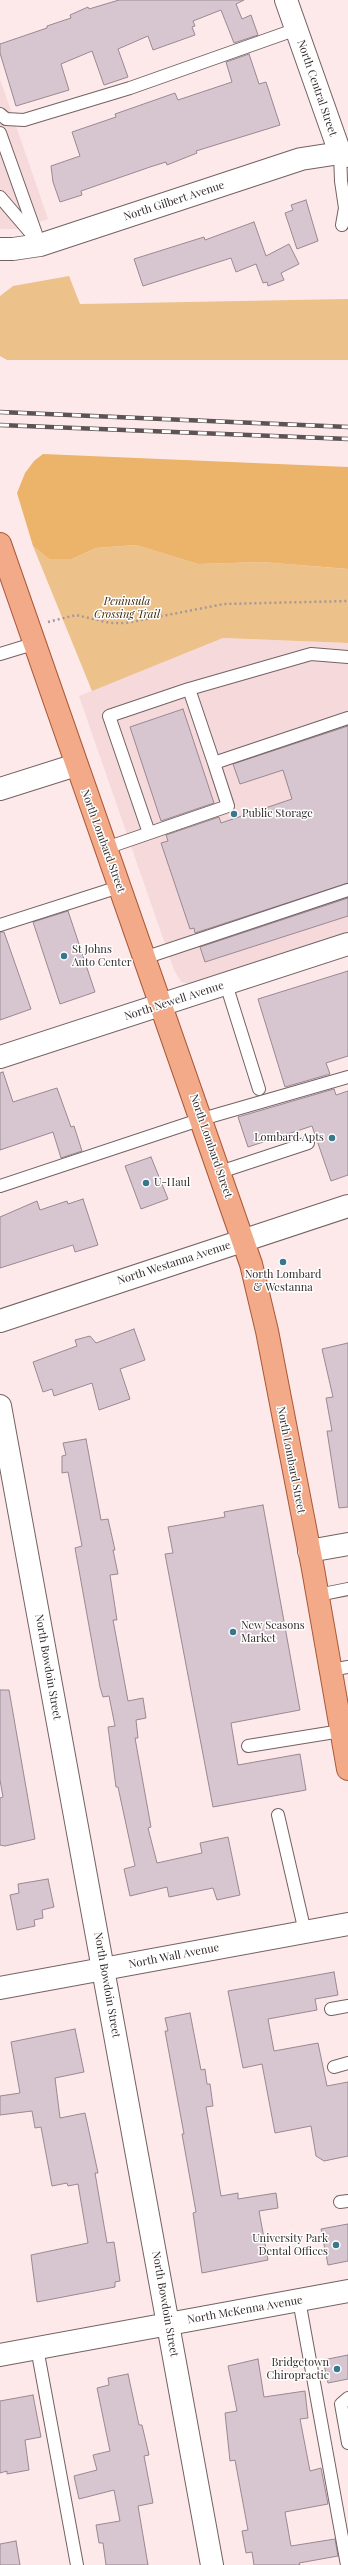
<!DOCTYPE html>
<html>
<head>
<meta charset="utf-8">
<style>
	body { margin:0 }
	canvas { display:block; background:#fde8ea }
</style>
</head>
<body>
<canvas width="348" height="2565"></canvas>
<script>
const ctx = document.querySelector('canvas').getContext('2d');
ctx.lineJoin = 'round';
function fill(path, color) { ctx.fillStyle = color; ctx.fill(path, 'evenodd'); }
const shape = rows => new Path2D(rows.map(r => 'M' + r).join(''));
function stroke(path, color, width, dash) { ctx.strokeStyle = color; ctx.lineWidth = width; ctx.lineCap = dash ? 'butt' : 'round'; ctx.setLineDash(dash || []); ctx.stroke(path); }
function label(font, color, halo, rows, align = 'center') {
  ctx.font = font + ' "Playfair Display",serif'; ctx.lineWidth = 3; ctx.setLineDash([]); ctx.textBaseline = 'middle'; ctx.strokeStyle = halo; ctx.fillStyle = color; for (const [text, x, y, turn = 0] of rows) {
    ctx.save(); ctx.translate(x, y); ctx.rotate((+turn || 0) * Math.PI / 180); ctx.textAlign = isNaN(turn) ? turn : align; if (halo) ctx.strokeText(text, 0, 0); ctx.fillText(text, 0, 0); ctx.restore();
  }
}
fill(shape([
	[0,79,48,219,19,229,0,229],
	[223,638,348,643,348,932,192,984,181,982,174,970,79,696]
]), '#f6d9db');
fill(shape([
	[69,276,80,304,348,299,348,360,7,360,0,356,0,296,13,286],
	[136,545,198,564,262,562,348,569,348,643,223,638,92,691,33,546,49,559,72,559,96,548]
]), '#edc28a');
fill(shape([
	[43,454,348,467,348,569,262,562,198,564,136,545,96,548,72,559,49,559,33,546,17,493,25,473,34,461]
]), '#ebb46a');
const building = shape([
	[119,0,244,0,236,4,242,19,251,15,258,35,234,43,221,10,193,21,195,26,192,27,195,35,153,50,148,36,118,49,128,77,104,85,92,51,61,64,69,90,16,106,0,53,0,44,47,28,47,26,71,18,70,15,88,7,89,9,119,0],
	[249,54,259,84,266,82,280,125,196,151,197,153,167,165,166,162,150,167,81,191,82,195,60,202,53,182,51,166,80,156,72,132,116,117,115,114,175,93,178,100,232,82,226,62,249,54],
	[306,200,318,241,297,249,285,213,293,210,291,205,306,200],
	[254,222,266,256,289,244,299,264,281,273,284,280,268,286,267,282,263,283,256,264,236,272,231,258,143,286,134,259,204,237,205,240,254,222],
	[183,709,214,803,161,821,130,727,183,709],
	[348,726,348,883,195,933,194,928,190,929,161,843,168,841,166,835,219,817,221,823,292,799,283,770,240,784,233,764,348,726],
	[348,898,348,916,205,962,200,947,348,898],
	[68,911,95,992,60,1004,33,922,68,911],
	[0,932,4,932,31,1009,0,1020,0,932],
	[348,971,348,1056,326,1063,330,1074,285,1087,258,999,348,971],
	[3,1072,13,1102,57,1088,71,1127,74,1126,82,1151,61,1158,53,1132,0,1150,0,1073,3,1072],
	[334,1089,336,1095,348,1091,348,1175,331,1181,312,1126,248,1147,238,1117,334,1089],
	[151,1157,168,1199,141,1209,125,1166,151,1157],
	[83,1199,98,1245,75,1252,73,1245,0,1268,0,1217,37,1201,40,1210,67,1201,68,1204,83,1199],
	[134,1329,145,1360,120,1369,130,1399,99,1410,92,1383,54,1396,52,1389,43,1392,33,1362,77,1346,75,1340,90,1336,96,1343,134,1329],
	[348,1343,348,1507,339,1508,327,1431,332,1431,326,1398,333,1397,322,1349,348,1343],
	[86,1439,101,1520,108,1519,115,1550,113,1550,118,1574,110,1575,117,1620,113,1620,128,1701,143,1698,146,1718,136,1720,138,1738,135,1738,151,1827,148,1828,157,1863,202,1853,200,1843,228,1837,240,1895,217,1900,213,1888,169,1897,167,1887,130,1896,124,1869,135,1866,118,1787,116,1787,108,1727,115,1726,109,1696,103,1697,100,1687,75,1548,82,1546,68,1472,62,1473,62,1456,66,1455,63,1443,86,1439],
	[263,1505,300,1710,231,1723,238,1765,300,1754,306,1790,213,1807,165,1554,173,1553,168,1527,225,1517,224,1512,263,1505],
	[0,1690,9,1690,35,1839,5,1846,0,1845,0,1798,3,1797,0,1780,0,1690],
	[48,1879,54,1907,42,1910,43,1918,34,1920,35,1926,17,1930,10,1895,19,1893,18,1884,48,1879],
	[334,1972,338,1995,315,1999,317,2010,268,2019,274,2051,318,2043,327,2086,348,2082,348,2156,324,2161,316,2156,311,2126,275,2133,262,2064,243,2068,228,1991,334,1972],
	[190,2013,201,2070,205,2069,207,2084,210,2084,213,2106,206,2107,221,2196,238,2193,238,2199,276,2193,278,2208,259,2211,268,2260,202,2273,193,2213,196,2212,182,2134,184,2134,165,2031,168,2031,165,2018,190,2013],
	[75,2029,84,2072,55,2078,60,2118,85,2113,98,2173,95,2173,107,2243,114,2242,120,2281,115,2282,115,2287,37,2302,31,2255,88,2243,78,2184,68,2186,67,2183,52,2186,41,2127,35,2128,32,2111,0,2115,0,2096,20,2093,11,2042,75,2029],
	[348,2224,348,2261,328,2265,321,2229,348,2224],
	[348,2355,348,2379,328,2383,323,2360,348,2355],
	[258,2359,264,2397,305,2391,308,2418,300,2419,310,2471,321,2468,328,2504,285,2512,291,2546,335,2539,338,2556,299,2563,300,2565,254,2565,252,2552,246,2553,242,2531,248,2530,235,2460,230,2461,225,2413,237,2411,228,2366,258,2359],
	[128,2374,139,2425,142,2425,149,2455,144,2456,153,2503,138,2506,148,2565,106,2565,103,2543,99,2543,96,2525,120,2521,114,2490,79,2499,74,2476,97,2470,93,2455,110,2451,97,2388,109,2385,108,2378,128,2374],
	[33,2395,41,2437,25,2440,29,2470,7,2474,7,2471,0,2473,0,2401,33,2395],
	[16,2541,20,2565,0,2565,0,2544,16,2541]
]);
fill(building, '#d7c6d0');
stroke(building, '#998992', 1);
const service = shape([
	[0,114,6,119,24,120,130,88,297,29],
	[0,133,40,245],
	[340,153,341,181,345,208,342,225],
	[0,197,36,239],
	[0,654,33,644],
	[189,689,311,654,348,657],
	[149,833,109,716,189,689,214,763],
	[106,848,228,806,214,763,348,718],
	[0,925,119,887],
	[144,958,348,890],
	[226,984,259,1089],
	[220,1172,308,1143],
	[0,1186,202,1119,348,1077],
	[318,1595,348,1589],
	[331,1670,348,1667],
	[248,1746,341,1731],
	[278,1815,305,1932],
	[331,2009,348,2006],
	[334,2067,348,2063],
	[340,2202,348,2201],
	[299,2300,347,2565],
	[37,2348,77,2565],
	[348,2398,341,2404,348,2443]
]);
const minor = shape([
	[286,0,340,153],
	[0,249,13,249,40,245,301,159,340,153,348,156],
	[0,789,76,765],
	[0,1057,348,944],
	[0,1321,348,1206],
	[0,1406,212,2565],
	[309,1551,348,1544],
	[0,1988,348,1924],
	[0,2355,348,2291]
]);
const primary = shape([
	[0,544,251,1264,267,1331,313,1569,348,1769]
]);
stroke(service, '#746263', 14);
stroke(minor, '#746263', 24);
stroke(primary, '#aa5835', 24);
stroke(shape([
	[48,622,76,615,110,623,126,623,224,604,348,601]
]), '#a69798', 2.5, [2, 3]);
stroke(service, '#fff', 12);
stroke(minor, '#fff', 22);
stroke(primary, '#f2aa89', 22);
const rail = shape([
	[0,412,348,427],
	[0,425,348,439]
]);
stroke(rail, '#5d5354', 4.5);
stroke(rail, '#fff', 3, [9]);
for (const [x, y, r, color] of [
	[234,814,4,"#38778c"],
	[64,956,4,"#38778c"],
	[332,1138,4,"#38778c"],
	[146,1183,4,"#38778c"],
	[283,1262,4,"#38778c"],
	[233,1632,4,"#38778c"],
	[336,2245,4,"#38778c"],
	[337,2369,4,"#38778c"]
]) { const dot = new Path2D(); dot.arc(x, y, r, 0, 2 * Math.PI); ctx.fillStyle = color; ctx.fill(dot); stroke(dot, '#fff', 1.5); }
label('11px', '#322b2b', '#fff', [
	["North Central Street",317,88,71],
	["North Gilbert Avenue",174,201,-18],
	["North Lombard Street",103,841,70],
	["North Newell Avenue",174,1001,-18],
	["North Lombard Street",211,1146,71],
	["North Westanna Avenue",174,1263,-18],
	["North Lombard Street",291,1460,79],
	["North Bowdoin Street",48,1667,80],
	["North Wall Avenue",174,1956,-11],
	["North Bowdoin Street",107,1985,80],
	["North Bowdoin Street",165,2304,80],
	["North McKenna Avenue",245,2310,-10]
]);
label('italic 11px', '#3f2907', '#fff', [
	["Peninsula",127,602],
	["Crossing Trail",127,615]
]);
label('11px', '#322b2b', '#fff', [
	["Public Storage",242,814],
	["St Johns",72,950],
	["Auto Center",72,963],
	["Lombard Apts",324,1138,"right"],
	["U-Haul",154,1183],
	["North Lombard",283,1275,"center"],
	["& Westanna",283,1288,"center"],
	["New Seasons",241,1626],
	["Market",241,1639],
	["University Park",328,2239,"right"],
	["Dental Offices",328,2252,"right"],
	["Bridgetown",329,2363,"right"],
	["Chiropractic",329,2376,"right"]
], 'left');
</script>
</body>
</html>
